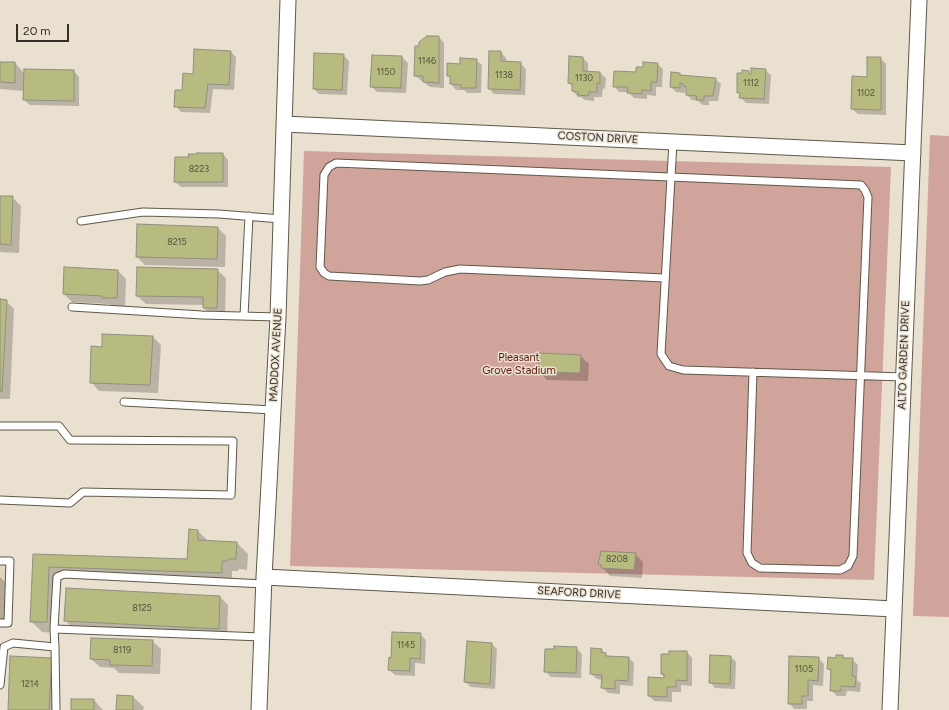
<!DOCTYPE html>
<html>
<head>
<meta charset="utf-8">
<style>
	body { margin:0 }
	#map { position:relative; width:949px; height:710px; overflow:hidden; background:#e9e0cf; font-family:Figtree,sans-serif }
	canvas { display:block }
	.scale { position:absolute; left:16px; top:24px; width:53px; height:18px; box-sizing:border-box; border:2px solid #322e28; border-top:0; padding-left:5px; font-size:12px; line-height:14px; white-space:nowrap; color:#322e28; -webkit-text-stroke:3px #e9e0cf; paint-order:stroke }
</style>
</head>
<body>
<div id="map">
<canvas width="949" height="710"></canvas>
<div class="scale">20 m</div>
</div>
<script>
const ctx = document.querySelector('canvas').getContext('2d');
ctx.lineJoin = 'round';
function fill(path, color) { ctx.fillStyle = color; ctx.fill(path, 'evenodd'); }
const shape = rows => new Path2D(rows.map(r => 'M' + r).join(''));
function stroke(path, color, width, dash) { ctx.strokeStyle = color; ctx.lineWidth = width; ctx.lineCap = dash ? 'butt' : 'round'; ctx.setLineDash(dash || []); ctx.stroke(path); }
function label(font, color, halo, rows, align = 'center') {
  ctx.font = font + ' Figtree,sans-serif'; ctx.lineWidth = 3; ctx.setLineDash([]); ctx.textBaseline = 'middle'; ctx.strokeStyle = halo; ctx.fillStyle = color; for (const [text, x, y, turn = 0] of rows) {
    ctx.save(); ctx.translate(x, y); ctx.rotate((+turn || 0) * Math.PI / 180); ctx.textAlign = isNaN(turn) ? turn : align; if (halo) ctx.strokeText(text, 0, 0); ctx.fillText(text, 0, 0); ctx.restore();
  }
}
fill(shape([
	[0,562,8,563,7,621,0,621]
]), '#e1d5bd');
fill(shape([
	[930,135,949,136,949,617,913,616],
	[304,151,891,167,874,580,290,566]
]), '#d1a49b');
fill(shape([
	[439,37,444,43,444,88,430,87,415,76,420,47],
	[231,52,236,57,234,90,213,89,210,113,181,112,176,106,183,91,194,75],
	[501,52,506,58,506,63,520,63,526,69,525,95,494,94,489,88],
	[343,55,349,61,347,95,319,94,314,89],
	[373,56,402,57,408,63,406,93,377,92,371,86],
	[583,58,588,63,588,72,600,73,606,78,605,89,603,88,602,97,594,97,594,101,585,100,581,97,578,97,573,91,573,87,569,83],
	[880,58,886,64,886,115,858,114,852,109],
	[476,60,482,65,481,93,467,93,464,90,456,90,451,84,451,78,448,75,461,65],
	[0,63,15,63,24,73,74,71,79,77,79,106,30,105,24,100,24,91,0,89],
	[657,64,663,69,662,87,656,87,656,96,647,95,647,99,634,98,628,92,619,92,614,86,644,68],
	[765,70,771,75,769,104,746,103,740,97,741,95,738,92,748,72,752,76],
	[680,74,682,77,715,79,721,84,718,101,709,101,709,105,703,105,698,101,692,100,687,95,687,88,685,88,685,93,676,92,671,87],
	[223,154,228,160,228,187,181,187,175,182,176,158,190,158],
	[0,197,12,197,21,206,19,253,0,252],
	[218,228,226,236,225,267,145,265,137,257],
	[217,270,226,278,225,316,212,316,204,308,204,305,146,304,137,296],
	[118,271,126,279,125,306,112,306,110,304,72,302,64,294],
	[0,300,6,301,14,309,10,399,0,399],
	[153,337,161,345,158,393,99,391,91,382,103,348],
	[580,356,589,364,588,381,547,380,539,371],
	[198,531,209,542,237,543,248,554,247,570,239,569,238,571,232,571,232,583,59,577,57,633,42,632,31,621,33,555,188,560],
	[635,554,643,562,642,578,610,576,599,564],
	[0,577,7,584,5,619,3,621,0,621],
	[67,589,220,597,228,605,227,637,73,629,65,620],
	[420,634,426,640,425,664,415,663,415,676,395,675,389,670,392,659],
	[152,641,161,649,160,674,119,673,114,668,100,667,91,659],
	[492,644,497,649,495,689,471,687,465,682],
	[576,648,582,654,581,678,551,677,545,671],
	[601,650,609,657,629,658,634,663,633,686,620,685,620,694,608,693,602,687,603,680,597,679,591,674],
	[670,652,687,652,692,658,692,686,681,685,681,692,672,692,672,702,654,701,649,696,665,679,662,674],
	[843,656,846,659,852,659,858,665,857,680,861,683,860,692,847,691,846,696,837,696,831,690,832,672,828,669],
	[731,657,736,662,735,689,715,688,710,682],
	[818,658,824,664,823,686,813,685,813,701,807,701,807,709,794,709,789,703],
	[51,659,59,667,57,710,9,710],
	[133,697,144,707,143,710,117,710],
	[94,700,103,710,72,710]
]), '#0003');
const building = shape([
	[427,36,439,36,439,83,423,82,423,76,414,76,415,46,419,46,419,42,427,36],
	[194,49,231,51,229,85,208,84,205,108,174,107,175,90,182,90,183,73,193,74,194,49],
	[489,51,501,51,501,61,521,62,520,90,488,89,489,51],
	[314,53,344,54,342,90,313,89,314,53],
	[372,55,402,56,401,88,370,87,372,55],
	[569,56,583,57,583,71,600,72,600,84,597,83,597,92,589,92,588,96,578,95,578,92,572,91,572,84,568,83,569,56],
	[867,57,881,57,881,110,851,109,852,76,867,77,867,57],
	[460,58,477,59,476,88,461,88,461,85,450,84,450,76,447,76,447,63,460,64,460,58],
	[0,62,15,62,15,83,0,82,0,62],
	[643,62,658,63,657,82,651,82,651,91,642,90,642,94,627,93,628,87,613,87,614,71,636,72,636,67,643,67,643,62],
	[751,68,766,69,764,99,739,98,740,93,737,93,737,73,742,73,742,70,749,71,749,74,751,74,751,68],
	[24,69,74,70,74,101,23,100,24,69],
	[671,72,680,73,680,75,716,78,713,96,704,96,704,100,696,100,697,96,686,95,686,86,683,86,683,84,680,83,680,88,670,87,671,72],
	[197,153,223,153,223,182,174,182,175,157,189,157,188,154,197,154,197,153],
	[0,196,13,196,11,245,0,244,0,196],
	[137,224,218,227,217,259,136,257,137,224],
	[64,267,118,270,117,298,102,298,102,296,63,294,64,267],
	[137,267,218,269,217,308,203,308,203,297,136,296,137,267],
	[0,299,7,300,2,392,0,391,0,299],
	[102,334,153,336,150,385,90,383,91,346,102,347,102,334],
	[539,353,581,355,580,373,538,372,539,353],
	[189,529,198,530,198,540,237,542,236,559,228,559,228,561,222,561,222,573,49,567,47,622,30,622,33,554,187,559,189,529],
	[601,551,636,553,634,570,601,568,601,565,598,564,601,551],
	[66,588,220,596,219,629,64,621,66,588],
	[392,632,421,633,420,659,410,658,410,671,388,670,389,657,391,658,392,632],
	[91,638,153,640,152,666,110,665,110,660,90,659,91,638],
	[467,641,492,643,490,684,464,682,467,641],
	[554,646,577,647,576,673,544,672,545,649,554,649,554,646],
	[591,648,602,649,601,652,606,653,606,656,629,657,628,681,615,680,615,689,601,688,602,675,590,674,591,648],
	[669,651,687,651,687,681,676,680,676,687,667,687,667,697,648,696,648,677,664,678,664,674,661,674,661,654,669,654,669,651],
	[710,655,731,656,730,684,709,683,710,655],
	[836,655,843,655,843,658,853,658,852,676,856,677,855,687,841,686,841,691,830,691,831,669,827,669,828,657,836,658,836,655],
	[10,656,52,658,49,710,8,710,10,656],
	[789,656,819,657,818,681,808,680,808,696,802,696,802,704,788,704,789,656],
	[117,695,133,696,133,710,116,710,117,695],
	[71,699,94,699,94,710,71,710,71,699]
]);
fill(building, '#b8bb80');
stroke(building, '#8e907f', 1);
const lane = shape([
	[673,142,661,354,669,366,683,370,904,377],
	[81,221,143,212,219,214,281,219],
	[665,278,460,269,445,272,428,280,420,281,329,276,324,273,320,267,324,175,329,167,336,163,861,185,865,190,868,197,853,556,848,566,840,570,760,568,752,563,747,553,753,372],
	[72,307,202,315,278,317],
	[244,316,249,216],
	[124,402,273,410],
	[0,426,59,426,70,440,233,441,231,495,83,492,70,503,0,500],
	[0,561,10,561,8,623,0,623],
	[54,629,57,577,64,574,264,584],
	[0,685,4,647,13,643,55,647],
	[56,710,55,647,54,629,262,637]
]);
const street = shape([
	[284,124,913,153],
	[264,577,894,609],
	[259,710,264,577,278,317,288,0],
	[890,710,919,0]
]);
stroke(lane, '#5f5849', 9);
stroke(street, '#5f5849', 17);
stroke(lane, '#fff', 7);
stroke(street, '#fff', 15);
label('9px', '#54513e', null, [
	["1146",427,61],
	["1150",386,72],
	["1138",504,75],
	["1130",584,78],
	["1112",751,83],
	["1102",866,93],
	["8223",199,169],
	["8215",177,242],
	["8208",617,559],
	["8125",142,608],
	["1145",406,645],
	["8119",122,650],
	["1105",804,669],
	["1214",30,684]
]);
label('11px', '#322e28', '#e9e0cf', [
	["COSTON DRIVE",598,138,3],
	["MADDOX AVENUE",276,355,-87],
	["ALTO GARDEN DRIVE",904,355,-88],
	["SEAFORD DRIVE",579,593,3]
]);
label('11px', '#60160a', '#e9e0cf', [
	["Pleasant",519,358],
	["Grove Stadium",519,371]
]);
</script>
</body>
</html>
